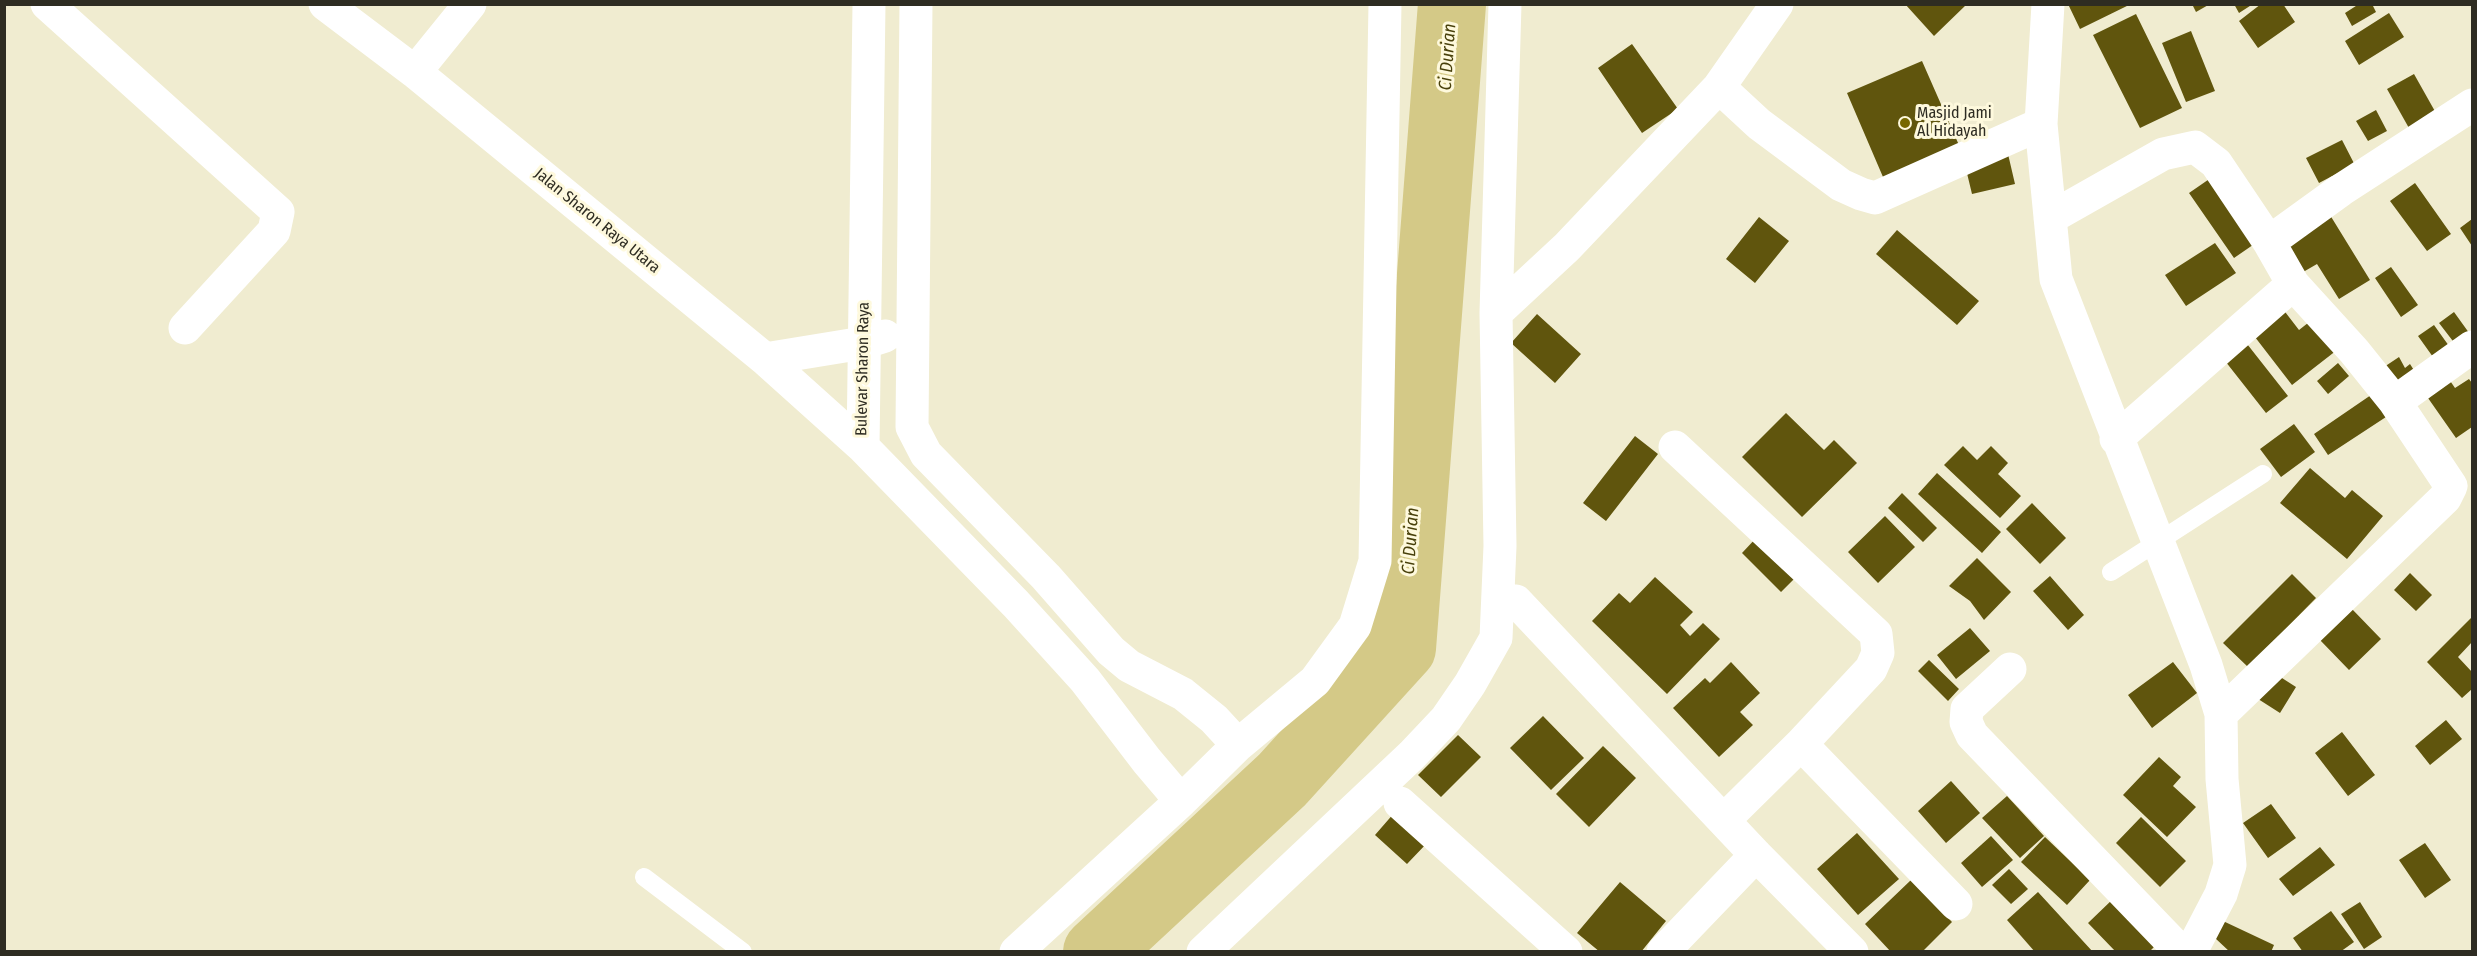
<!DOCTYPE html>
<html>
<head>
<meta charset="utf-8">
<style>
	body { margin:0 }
	#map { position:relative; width:2477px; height:956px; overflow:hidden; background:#f0ecd0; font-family:"Fira Sans Condensed",sans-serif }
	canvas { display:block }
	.frame { position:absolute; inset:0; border:6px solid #2e2c22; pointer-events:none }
</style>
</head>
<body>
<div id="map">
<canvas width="2477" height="956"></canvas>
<div class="frame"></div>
</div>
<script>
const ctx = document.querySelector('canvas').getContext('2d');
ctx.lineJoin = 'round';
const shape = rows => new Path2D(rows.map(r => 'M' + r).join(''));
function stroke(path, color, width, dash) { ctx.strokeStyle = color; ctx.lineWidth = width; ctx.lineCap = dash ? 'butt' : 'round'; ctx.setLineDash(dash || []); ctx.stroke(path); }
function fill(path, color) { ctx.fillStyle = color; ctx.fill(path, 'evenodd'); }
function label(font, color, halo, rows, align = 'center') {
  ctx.font = font + ' "Fira Sans Condensed",sans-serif'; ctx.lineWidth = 6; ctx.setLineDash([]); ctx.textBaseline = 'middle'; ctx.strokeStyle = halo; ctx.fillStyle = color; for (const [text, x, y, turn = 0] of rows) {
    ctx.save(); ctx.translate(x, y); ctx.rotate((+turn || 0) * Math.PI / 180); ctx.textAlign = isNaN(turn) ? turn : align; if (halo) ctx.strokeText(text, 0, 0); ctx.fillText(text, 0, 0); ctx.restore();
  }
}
stroke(shape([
	[1097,952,1282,780,1402,648,1452,4]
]), '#d4c987', 68);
fill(shape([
	[1905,4,1967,4,1934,36],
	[2068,4,2131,4,2080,29],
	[2192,4,2210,4,2196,12],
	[2234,4,2253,4,2239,13],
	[2261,4,2283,4,2295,22,2258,48,2239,21],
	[2359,4,2372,4,2376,12,2352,26,2345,13],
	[2389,13,2404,37,2359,65,2345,41],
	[2136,14,2182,108,2140,128,2093,35],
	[2191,31,2215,91,2186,102,2162,43],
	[1632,44,1678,109,1642,133,1598,68],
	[1922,61,1962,152,1886,184,1847,93],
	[2414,74,2441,122,2414,137,2387,89],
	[2376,110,2387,131,2368,141,2356,121],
	[2342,140,2359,173,2338,173,2319,183,2306,158],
	[2008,154,2015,184,1972,194,1965,165],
	[2218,173,2263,238,2234,258,2189,193],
	[2415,183,2451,234,2427,251,2390,201],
	[2330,215,2370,280,2339,299,2317,264,2298,275,2280,245],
	[1759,217,1789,241,1755,283,1726,259],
	[2472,219,2472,246,2460,228],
	[1897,230,1979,301,1957,325,1876,254],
	[2215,243,2236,273,2186,306,2165,275],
	[2391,267,2418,305,2401,317,2375,278],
	[2279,304,2299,330,2313,319,2337,350,2292,385,2248,328],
	[2454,312,2472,337,2459,349,2439,323],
	[1537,314,1581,354,1555,383,1511,343],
	[2434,325,2454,353,2438,364,2418,336],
	[2240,335,2288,396,2266,413,2218,352],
	[2399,357,2405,368,2410,364,2417,375,2392,391,2378,371],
	[2338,363,2349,376,2328,394,2317,381],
	[2444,372,2455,388,2469,379,2472,383,2472,427,2456,438,2421,388],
	[2371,395,2386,417,2328,455,2314,434],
	[1786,413,1824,450,1834,440,1857,463,1802,517,1742,457],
	[2294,424,2315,452,2281,477,2260,449],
	[1635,436,1658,454,1606,521,1583,503],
	[1963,446,1977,460,1991,446,2008,463,1998,474,2021,496,2000,518,1944,465],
	[2310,468,2345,498,2352,490,2383,516,2347,559,2280,503],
	[1937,473,2001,532,1982,553,1918,494],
	[1902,493,1937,528,1923,542,1888,508],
	[2032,503,2066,538,2040,564,2006,529],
	[1885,516,1915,547,1878,583,1848,552],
	[1757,537,1796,577,1781,592,1742,553],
	[1977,558,2011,592,1984,620,1970,601,1949,586],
	[2410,573,2432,595,2416,611,2394,590],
	[2292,574,2316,598,2248,667,2223,643],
	[2050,576,2084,615,2068,630,2033,591],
	[1655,577,1693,612,1680,625,1690,636,1703,623,1720,639,1667,694,1592,621,1619,593,1630,603],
	[2352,609,2381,639,2349,670,2320,640],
	[2472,617,2472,642,2458,657,2472,672,2472,689,2462,698,2427,662],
	[1970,628,1990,651,1956,679,1937,655],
	[1929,660,1959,689,1948,701,1918,671],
	[1731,662,1760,693,1740,712,1753,725,1719,757,1673,708,1705,678,1710,683],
	[2173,662,2197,693,2152,728,2128,695],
	[2271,671,2296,687,2280,713,2255,697],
	[1543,716,1584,758,1551,790,1510,748],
	[2446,720,2462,739,2430,765,2415,746],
	[2342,732,2375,775,2348,796,2315,753],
	[1458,735,1481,757,1441,797,1418,775],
	[1603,746,1636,778,1589,827,1556,794],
	[2159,757,2181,777,2173,786,2196,807,2167,837,2123,795],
	[1951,781,1980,813,1946,843,1918,811],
	[2007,796,2044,836,2020,858,1982,818],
	[2271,804,2296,838,2268,858,2243,823],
	[1395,812,1428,842,1407,864,1375,835],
	[2141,817,2186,861,2160,887,2116,843],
	[1857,833,1899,879,1858,915,1817,869],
	[1991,836,2013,860,1982,887,1961,863],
	[2045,837,2090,880,2067,905,2021,862],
	[2425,843,2451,880,2425,898,2399,860],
	[2320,847,2335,865,2293,896,2279,879],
	[2009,869,2028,889,2011,904,1992,885],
	[1911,880,1952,922,1922,952,1891,952,1865,924],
	[1620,882,1666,921,1641,952,1600,952,1577,933],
	[2038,892,2093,952,2035,952,2007,920],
	[2114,898,2158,943,2149,952,2116,952,2088,923],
	[2360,902,2382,937,2364,949,2341,914],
	[2331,911,2354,942,2340,952,2303,952,2293,938],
	[2223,921,2274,945,2271,952,2230,952,2215,938]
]), '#60550d');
stroke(shape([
	[2111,572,2263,474],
	[644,877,743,952]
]), '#fff', 18);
stroke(shape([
	[47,4,278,212,274,231,185,328],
	[325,4,415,72,765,359,863,447],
	[869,4,863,447,1016,604,1085,680,1147,761,1181,801],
	[916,4,912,427,926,454,1046,577,1111,651,1129,666,1183,694,1214,719,1238,745],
	[2048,4,2041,124,2056,279,2206,665,2221,714,2222,779,2230,865,2221,894,2196,942,2189,952],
	[415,72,470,4],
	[1719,87,1759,124,1841,185,1861,194,1875,198,2041,124],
	[2050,218,2163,154,2195,147,2216,163,2269,242],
	[2293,284,2269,242,2341,190,2472,105],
	[1496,313,1567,247,1719,87,1777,4],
	[765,359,863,343,885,336],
	[2395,402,2472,347],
	[2116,439,2293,284,2354,351,2395,402,2451,486,2445,498,2221,714],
	[1675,447,1876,634,1878,653,1871,669,1801,744,1724,820],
	[1516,601,1756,855,1852,952],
	[2010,669,1967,709,1966,722,1972,735,2181,952],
	[1801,744,1956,904],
	[1400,803,1566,952],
	[1016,952,1181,801,1238,745,1315,681,1355,626,1375,561,1385,4],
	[1203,952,1412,755,1446,719,1470,684,1496,638,1500,546,1496,313,1505,4],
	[1663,952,1756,855]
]), '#fff', 33);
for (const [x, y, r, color] of [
	[1905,123,6,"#776800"]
]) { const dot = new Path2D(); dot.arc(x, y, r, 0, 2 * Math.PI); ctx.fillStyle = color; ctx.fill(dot); stroke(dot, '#fef9dd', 2); }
label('16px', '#2e2c22', '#fef9dd', [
	["Masjid Jami",1917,114],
	["Al Hidayah",1917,132]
], 'left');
label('16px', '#2e2c22', '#fef9dd', [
	["Jalan Sharon Raya Utara",597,221,39],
	["Bulevar Sharon Raya",863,369,-89]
]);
label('italic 18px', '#48400b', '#fef9dd', [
	["Ci Durian",1448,57,-86],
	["Ci Durian",1411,541,-86]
]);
</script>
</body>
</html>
